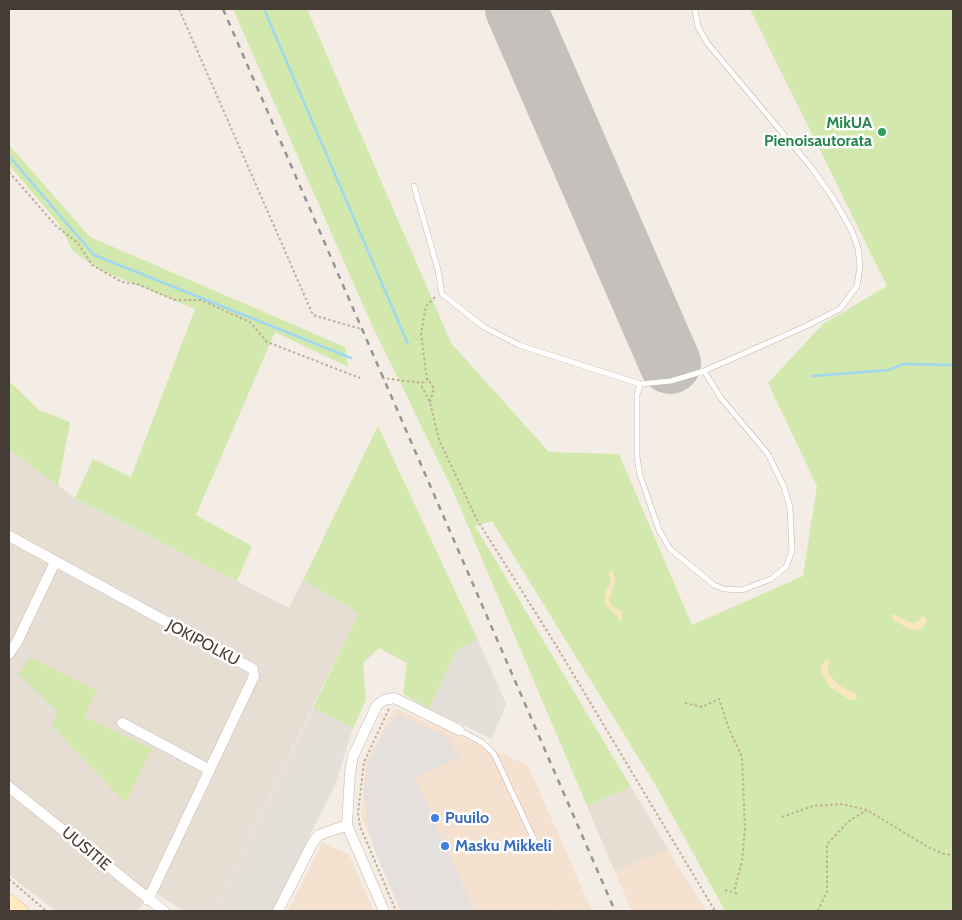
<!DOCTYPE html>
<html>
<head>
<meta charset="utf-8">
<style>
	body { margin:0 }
	#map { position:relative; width:962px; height:920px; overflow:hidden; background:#f3ede5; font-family:Cabin,sans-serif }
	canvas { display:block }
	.frame { position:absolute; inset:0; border:10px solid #453d35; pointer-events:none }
</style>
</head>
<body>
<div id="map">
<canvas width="962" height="920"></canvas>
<div class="frame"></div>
</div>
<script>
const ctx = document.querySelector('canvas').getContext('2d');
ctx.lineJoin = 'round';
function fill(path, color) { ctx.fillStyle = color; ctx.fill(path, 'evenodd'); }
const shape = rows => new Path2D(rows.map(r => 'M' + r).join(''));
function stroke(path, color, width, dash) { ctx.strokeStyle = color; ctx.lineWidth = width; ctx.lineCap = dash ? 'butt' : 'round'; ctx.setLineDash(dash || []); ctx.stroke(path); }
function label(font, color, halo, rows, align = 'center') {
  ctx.font = font + ' Cabin,sans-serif'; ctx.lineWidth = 5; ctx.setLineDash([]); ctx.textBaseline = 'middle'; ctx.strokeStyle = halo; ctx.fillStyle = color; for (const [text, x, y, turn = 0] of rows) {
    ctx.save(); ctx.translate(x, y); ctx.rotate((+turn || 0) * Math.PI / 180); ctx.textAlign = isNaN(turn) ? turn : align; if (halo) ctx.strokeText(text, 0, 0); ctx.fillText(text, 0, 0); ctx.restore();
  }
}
fill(shape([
	[9,449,75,498,289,608,303,580,359,613,212,911,184,911,154,892,137,911,56,911,9,875],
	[631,787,668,849,615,872,587,806]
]), '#e7ded3');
fill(shape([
	[394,708,528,765,592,911,556,911,556,909,551,911,400,911,361,815,366,761],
	[322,843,349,854,374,911,288,911],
	[668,849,706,911,632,911,615,872]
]), '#f5e1d0');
fill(shape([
	[478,640,506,704,492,739,429,709,457,649],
	[313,708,353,728,336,783,272,911,212,911]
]), '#e5dfda');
fill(shape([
	[233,9,307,9,451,343,549,452,619,454,692,625,803,576,817,486,768,383,823,324,887,286,750,9,953,9,953,911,725,911,656,786,492,521,475,526,631,787,587,806,454,493,370,321],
	[9,145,90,237,345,347,348,367,275,332,196,515,252,546,237,581,75,498,93,459,131,477,195,309,98,269,73,251,59,224,9,165],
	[9,381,39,410,70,422,58,486,9,449],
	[378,426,478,640,457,649,429,709,403,694,407,663,379,648,363,663,366,700,353,728,313,708,359,613,303,580],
	[31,658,97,691,84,717,152,749,127,800,123,801,52,726,57,711,18,673]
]), '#d3e8ad');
fill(shape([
	[613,569,615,583,609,600,612,606,622,611,622,622,605,604,605,594,611,580,608,573],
	[893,614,912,623,917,622,924,615,927,622,921,629,911,630,895,621,891,616],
	[826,659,829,661,828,672,833,679,840,686,856,694,857,700,848,699,830,687,820,669]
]), '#f8e6c0');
fill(shape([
	[399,715,448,737,459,758,415,778,474,911,402,911,376,854,367,822,364,789,368,762,387,728]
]), '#e3e0dd');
stroke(shape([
	[264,9,408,344],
	[9,156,94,255,351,358],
	[813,376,889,370,903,364,953,365]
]), '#a0d8f0', 2.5);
stroke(shape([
	[516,9,670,363]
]), '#c4c1bd', 62);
const lane = shape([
	[414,186,438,270,442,294,484,327,519,345,640,384,671,381,704,371,802,328,840,309,857,286,860,266,858,248,852,231,833,198,811,167,708,44,698,27,695,9],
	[640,384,637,395,637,457,640,475,659,530,670,549,714,585,724,589,742,590,771,579,786,567,792,551,790,508,784,487,768,454,721,398,704,371],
	[459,730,483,743,494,754,538,848]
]);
const street = shape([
	[9,536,253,669,254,676,148,900],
	[9,654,17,642,55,562],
	[122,723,210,770],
	[9,787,164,911],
	[278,911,313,842,319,835,347,825],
	[384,911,347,825,350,773,353,756,377,705,384,700,394,698,459,730]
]);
const secondary = shape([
	[9,901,21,911]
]);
stroke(lane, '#c1b7ab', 6);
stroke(street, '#c1b7ab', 11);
stroke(secondary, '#d3bc94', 15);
stroke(shape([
	[179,9,313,315,361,329],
	[9,172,56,226,78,243,92,265,122,282,137,284,175,300,201,300,250,322,267,342,360,378],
	[382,378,422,383],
	[427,380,421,333,426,306,435,297],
	[430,402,434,389,428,379,422,383,422,387,430,402,439,440,476,518,554,642,715,911],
	[685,703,702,707,719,699,729,729,742,757,745,828,742,861,734,892],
	[389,709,364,762,358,813,360,826,396,911],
	[782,817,813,806,842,804,867,810,928,847,944,854,953,855],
	[9,879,46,911],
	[725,890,739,894],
	[818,911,827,891,827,844,849,821,867,810]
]), '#c0ae99', 2, [2.5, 2.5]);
stroke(lane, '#fff', 5);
stroke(street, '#fff', 10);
stroke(secondary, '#ffeac3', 14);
stroke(shape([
	[223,9,615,911]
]), '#959595', 2.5, [6, 6]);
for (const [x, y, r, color] of [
	[882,132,5,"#2e9e5b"],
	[435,818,5,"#3f7fe0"],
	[445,846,5,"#3f7fe0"]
]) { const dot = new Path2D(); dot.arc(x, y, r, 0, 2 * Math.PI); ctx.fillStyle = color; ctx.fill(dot); stroke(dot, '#fff', 2); }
label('bold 16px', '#27864d', '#fff', [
	["MikUA",872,123],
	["Pienoisautorata",872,141]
], 'right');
label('16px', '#453d35', '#fff', [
	["JOKIPOLKU",203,643,28],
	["UUSITIE",86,849,40]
]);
label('bold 16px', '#366cbe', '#fff', [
	["Puuilo",445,818],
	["Masku Mikkeli",455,846]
], 'left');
</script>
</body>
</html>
